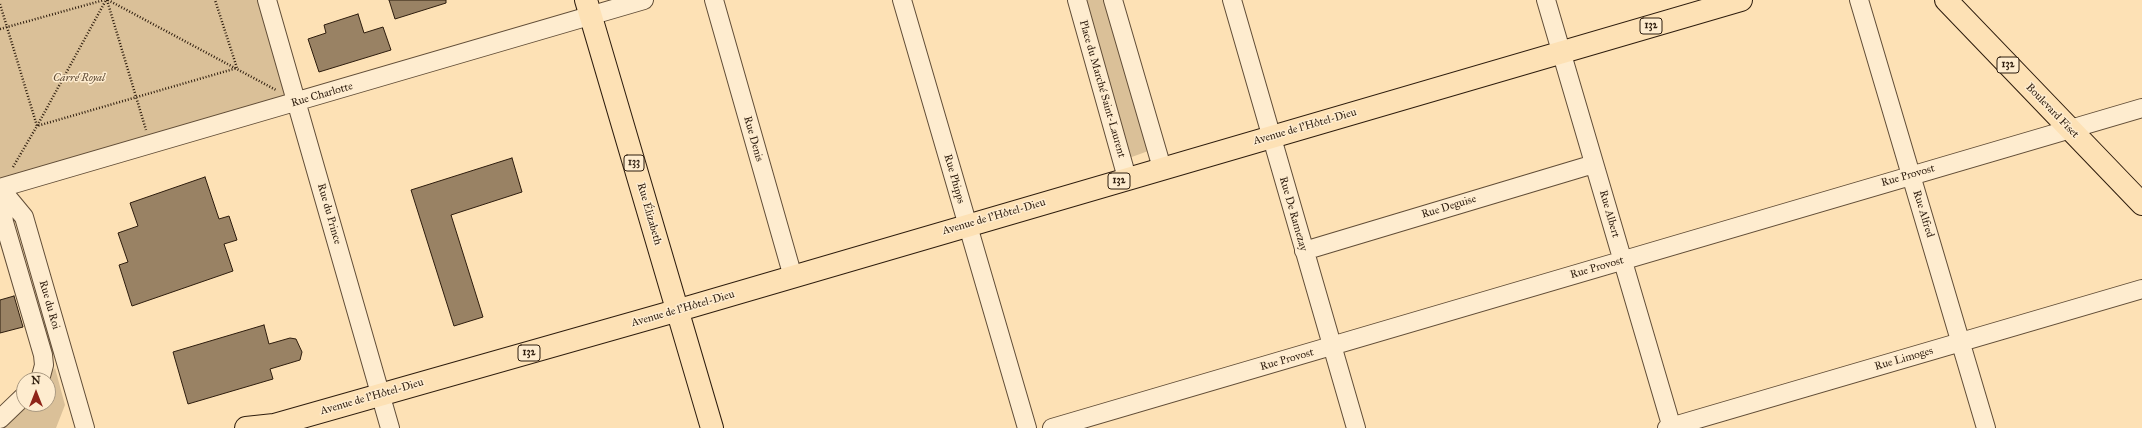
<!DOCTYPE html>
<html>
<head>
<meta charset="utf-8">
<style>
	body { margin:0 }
	#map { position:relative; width:2142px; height:428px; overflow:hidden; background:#fde1b5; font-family:"IM FELL Great Primer",serif }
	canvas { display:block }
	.north { position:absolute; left:16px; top:372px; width:40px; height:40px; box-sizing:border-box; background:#feeccf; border:1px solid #aa9981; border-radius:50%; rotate:0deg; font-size:11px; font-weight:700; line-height:16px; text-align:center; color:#2d1c0d }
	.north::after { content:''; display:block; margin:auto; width:14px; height:18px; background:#8f2418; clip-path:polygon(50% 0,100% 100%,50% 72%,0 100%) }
</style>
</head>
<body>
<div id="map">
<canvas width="2142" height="428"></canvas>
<div class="north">N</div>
</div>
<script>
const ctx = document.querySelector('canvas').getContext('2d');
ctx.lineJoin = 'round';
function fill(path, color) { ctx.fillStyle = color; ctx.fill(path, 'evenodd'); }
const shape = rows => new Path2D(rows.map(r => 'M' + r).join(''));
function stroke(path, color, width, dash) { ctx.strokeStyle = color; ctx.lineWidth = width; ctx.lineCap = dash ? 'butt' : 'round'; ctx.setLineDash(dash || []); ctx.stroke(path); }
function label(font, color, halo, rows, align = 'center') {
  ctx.font = font + ' "IM FELL Great Primer",serif'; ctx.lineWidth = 3; ctx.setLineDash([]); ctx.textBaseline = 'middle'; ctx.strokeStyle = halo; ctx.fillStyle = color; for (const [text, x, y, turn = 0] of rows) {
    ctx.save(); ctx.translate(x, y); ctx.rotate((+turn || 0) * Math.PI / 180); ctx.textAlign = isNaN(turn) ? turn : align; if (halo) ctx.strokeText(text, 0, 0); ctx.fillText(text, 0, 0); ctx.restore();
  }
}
fill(shape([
	[0,0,267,0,296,98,0,183],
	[1077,0,1108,0,1151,150,1129,158],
	[55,368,65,405,56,428,0,428,0,411,24,404,48,404,48,380,43,380]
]), '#dac098');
const building = shape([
	[389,0,446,0,446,3,395,19,389,0],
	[358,14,364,33,383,27,391,50,319,72,308,39,326,33,324,25,358,14],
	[512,158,522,192,451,215,483,317,454,326,411,190,512,158],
	[205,177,219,219,229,216,237,240,224,244,233,271,132,306,119,265,128,262,118,233,138,226,130,203,205,177],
	[14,296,23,327,0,333,0,300,14,296],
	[264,325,269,344,290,338,296,339,302,352,300,360,270,369,273,379,188,404,173,352,264,325]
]);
fill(building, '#998264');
stroke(building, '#2d1c0d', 1);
const minor = shape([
	[267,0,390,428],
	[714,0,793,277],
	[902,0,1027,428],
	[1077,0,1127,178],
	[1113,0,1162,168],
	[1232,0,1356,428],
	[1546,0,1672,428],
	[1859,0,1986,428],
	[0,188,644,0],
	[0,188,24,217,85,428],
	[0,190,4,222,43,355,44,365,40,380],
	[1304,251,1594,164],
	[0,419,24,396],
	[1052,428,2142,108],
	[1667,428,2142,289]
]);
const major = shape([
	[586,0,712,428],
	[1946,0,2142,204],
	[246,428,274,425,693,306,1741,0]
]);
stroke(minor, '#614d37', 20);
stroke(major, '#2d1c0d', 24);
stroke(shape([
	[107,0,146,130],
	[108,0,276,90],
	[0,4,37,126,237,68,215,0],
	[0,29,104,0],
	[13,167,37,126,106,0]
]), '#2d1c0d', 2.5, [1, 2]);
stroke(minor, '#feeccf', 18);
stroke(major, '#fde1b5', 22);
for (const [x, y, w] of [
	[1651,26,22],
	[2008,65,22],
	[634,163,20],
	[1119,181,22],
	[529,353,22]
]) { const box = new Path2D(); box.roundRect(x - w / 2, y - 8, w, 16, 3); ctx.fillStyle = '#feeccf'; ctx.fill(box); stroke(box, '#2d1c0d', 1); }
label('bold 10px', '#2d1c0d', null, [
	["132",1651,26],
	["132",2008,65],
	["133",634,163],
	["132",1119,181],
	["132",529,353]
]);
label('italic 11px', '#614d37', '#feeccf', [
	["Carré Royal",79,78]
]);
label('11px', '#2d1c0d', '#feeccf', [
	["Place du Marché Saint-Laurent",1102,89,74],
	["Rue Charlotte",322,95,-16],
	["Boulevard Fiset",2052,111,46],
	["Avenue de l'Hôtel-Dieu",1305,127,-16],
	["Rue Denis",753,139,74],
	["Rue Provost",1908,176,-16],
	["Rue Phipps",954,179,74],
	["Rue Deguise",1449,207,-17],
	["Rue du Prince",329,214,74],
	["Rue Élizabeth",649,214,74],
	["Rue De Ramezay",1293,214,74],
	["Rue Albert",1609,214,74],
	["Rue Alfred",1923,214,73],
	["Avenue de l'Hôtel-Dieu",994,217,-16],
	["Rue Provost",1597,268,-16],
	["Rue du Roi",49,305,74],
	["Avenue de l'Hôtel-Dieu",683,309,-16],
	["Rue Limoges",1904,359,-16],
	["Rue Provost",1287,360,-16],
	["Avenue de l'Hôtel-Dieu",372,397,-16]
]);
</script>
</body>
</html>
